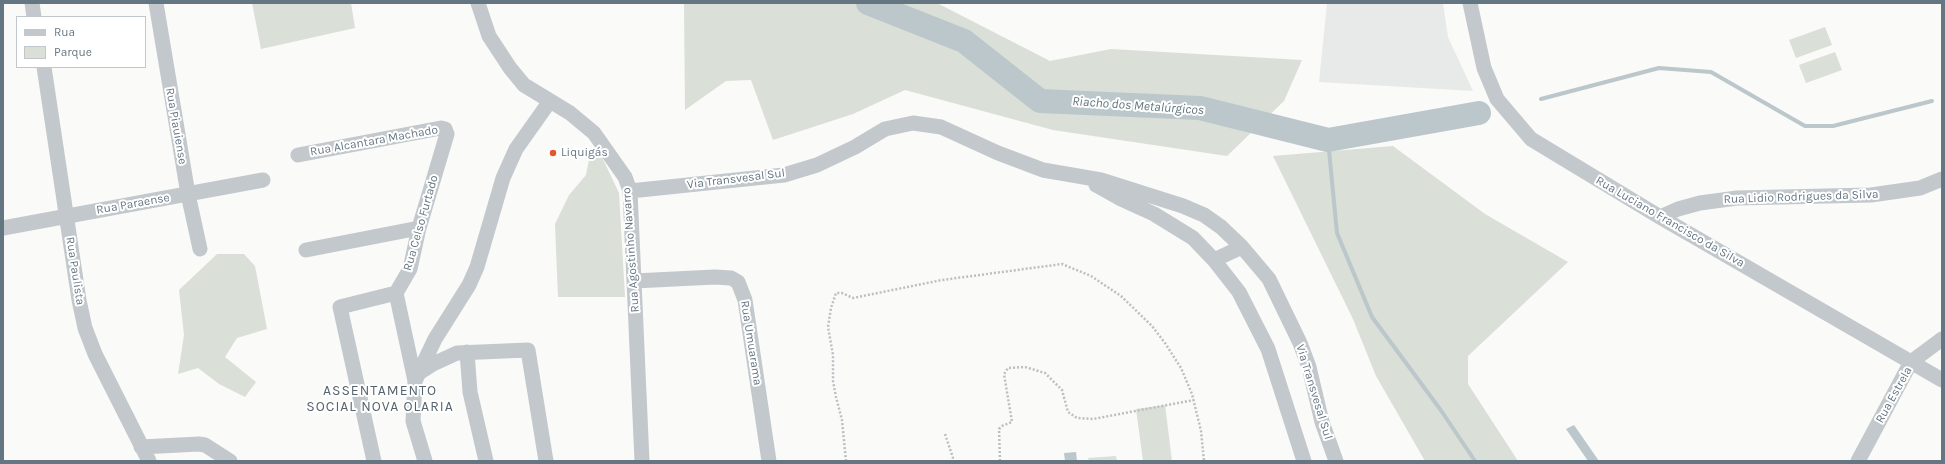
<!DOCTYPE html>
<html>
<head>
<meta charset="utf-8">
<style>
	body { margin:0 }
	#map { position:relative; width:1945px; height:464px; overflow:hidden; background:#fafaf8; font-family:Karla,sans-serif }
	canvas { display:block }
	.frame { position:absolute; inset:0; border:4px solid #657683; pointer-events:none }
	.legend { position:absolute; left:16px; top:16px; width:130px; height:52px; box-sizing:border-box; background:#fff; border:1px solid #c1c8cd; margin:0; padding:5px 7px; list-style:none; font-size:12px; color:#657683 }
	.legend li { display:flex; align-items:center; gap:8px; height:20px }
	.legend b { width:20px; border:1px solid #c1c8cd }
</style>
</head>
<body>
<div id="map">
<canvas width="1945" height="464"></canvas>
<div class="frame"></div>
<ul class="legend">
<li><b style="height:5px;background:#c3c8cc"></b>Rua</li>
<li><b style="height:11px;background:#dadfd7"></b>Parque</li>
</ul>
</div>
<script>
const ctx = document.querySelector('canvas').getContext('2d');
ctx.lineJoin = 'round';
function fill(path, color) { ctx.fillStyle = color; ctx.fill(path, 'evenodd'); }
const shape = rows => new Path2D(rows.map(r => 'M' + r).join(''));
function stroke(path, color, width, dash) { ctx.strokeStyle = color; ctx.lineWidth = width; ctx.lineCap = dash ? 'butt' : 'round'; ctx.setLineDash(dash || []); ctx.stroke(path); }
function label(font, color, halo, rows, align = 'center') {
  ctx.font = font + ' Karla,sans-serif'; ctx.lineWidth = 4; ctx.setLineDash([]); ctx.textBaseline = 'middle'; ctx.strokeStyle = halo; ctx.fillStyle = color; for (const [text, x, y, turn = 0] of rows) {
    ctx.save(); ctx.translate(x, y); ctx.rotate((+turn || 0) * Math.PI / 180); ctx.textAlign = isNaN(turn) ? turn : align; if (halo) ctx.strokeText(text, 0, 0); ctx.fillText(text, 0, 0); ctx.restore();
  }
}
fill(shape([
	[1327,3,1443,3,1448,37,1473,91,1319,82]
]), '#e8e9e9');
fill(shape([
	[252,3,351,3,355,28,261,49],
	[684,3,937,3,1050,61,1111,49,1302,60,1284,101,1227,156,1053,130,905,90,853,114,773,140,751,80,726,81,685,110],
	[1825,27,1832,45,1796,58,1789,40],
	[1835,52,1842,70,1806,83,1799,65],
	[1393,146,1485,214,1568,262,1468,356,1468,384,1518,461,1425,461,1376,376,1353,319,1273,156],
	[601,155,619,193,625,297,558,297,555,224,569,195,586,175,589,160],
	[217,254,244,254,255,266,267,329,237,338,225,357,256,382,245,397,219,384,198,368,178,374,184,335,179,290],
	[1165,405,1172,461,1143,461,1136,409],
	[1116,456,1117,461,1089,461,1088,458]
]), '#dadfd7');
fill(shape([
	[1574,425,1599,461,1588,461,1566,429],
	[1076,452,1077,461,1065,461,1064,453]
]), '#bbc7cb');
stroke(shape([
	[1541,99,1659,68,1711,72,1805,126,1833,126,1932,101],
	[1328,140,1337,233,1372,317,1440,409,1475,461]
]), '#bbc7cb', 4);
stroke(shape([
	[868,3,964,41,1040,101,1200,108,1328,140,1479,113]
]), '#bbc7cb', 24);
stroke(shape([
	[945,434,954,461],
	[846,461,842,420,836,397,833,381,833,355,828,327,831,308,836,293,842,293,853,298,942,280,1062,264,1091,276,1121,296,1152,326,1165,343,1181,368,1192,394,1201,431,1204,461],
	[1000,461,999,429,1002,426,1012,422,1004,374,1008,368,1025,367,1045,373,1062,390,1068,412,1077,418,1093,419,1194,400]
]), '#bbbfc2', 2.5, [2, 2]);
stroke(shape([
	[32,3,34,17],
	[156,3,188,194,200,249],
	[478,3,489,36,510,68,524,85,570,113,594,133,625,177,630,191,642,461],
	[1470,3,1484,68,1497,99,1531,139,1660,217,1942,380],
	[44,67,79,300,85,328,95,354,149,461],
	[298,155,441,128,445,129,447,134,419,228,410,269,396,293,415,381],
	[1096,185,1121,199,1154,214,1193,238,1214,260,1239,292,1268,349,1304,461],
	[630,191,784,175,817,165,855,147,885,129,913,123,941,127,998,153,1043,170,1101,180,1183,206,1204,215,1221,227,1242,247,1269,279,1300,343,1309,367,1322,422,1336,461],
	[1660,217,1678,209,1700,203,1737,198,1871,195,1920,188,1942,179],
	[3,228,263,180],
	[306,250,419,228],
	[1214,260,1242,247],
	[634,281,715,277,731,278,738,282,745,300,769,461],
	[467,352,470,392,486,461],
	[419,373,433,364,457,353,528,350,546,461],
	[141,447,199,444,205,445,230,461],
	[374,461,340,307,396,293],
	[425,461,413,421,415,381,435,339,469,285,477,267,503,178,516,149,550,101],
	[1858,461,1911,362,1942,339]
]), '#c3c8cc', 15);
for (const [x, y, r, color] of [
	[553,153,4,"#e4572e"]
]) { const dot = new Path2D(); dot.arc(x, y, r, 0, 2 * Math.PI); ctx.fillStyle = color; ctx.fill(dot); stroke(dot, '#fff', 1.5); }
label('12px', '#657683', '#fff', [
	["Rua Piauiense",176,126,80],
	["Rua Alcantara Machado",374,141,-10],
	["Via Transvesal Sul",736,179,-7],
	["Rua Lidio Rodrigues da Silva",1801,197,-2],
	["Rua Paraense",133,204,-10],
	["Rua Luciano Francisco da Silva",1670,222,30],
	["Rua Celso Furtado",421,223,-74],
	["Rua Agostinho Navarro",631,250,-94],
	["Rua Paulista",75,271,81],
	["Rua Umuarama",751,343,81],
	["Via Transvesal Sul",1314,392,73],
	["Rua Estrela",1894,395,-61]
]);
label('12px', '#657683', '#fff', [
	["Liquigás",561,153]
], 'left');
label('italic 13px', '#60757c', '#fff', [
	["Riacho dos Metalúrgicos",1138,106,4]
]);
ctx.letterSpacing = '1px';
label('14px', '#57646e', '#fff', [
	["ASSENTAMENTO",380,391],
	["SOCIAL NOVA OLARIA",380,407]
]);
ctx.letterSpacing = '0px';
</script>
</body>
</html>
